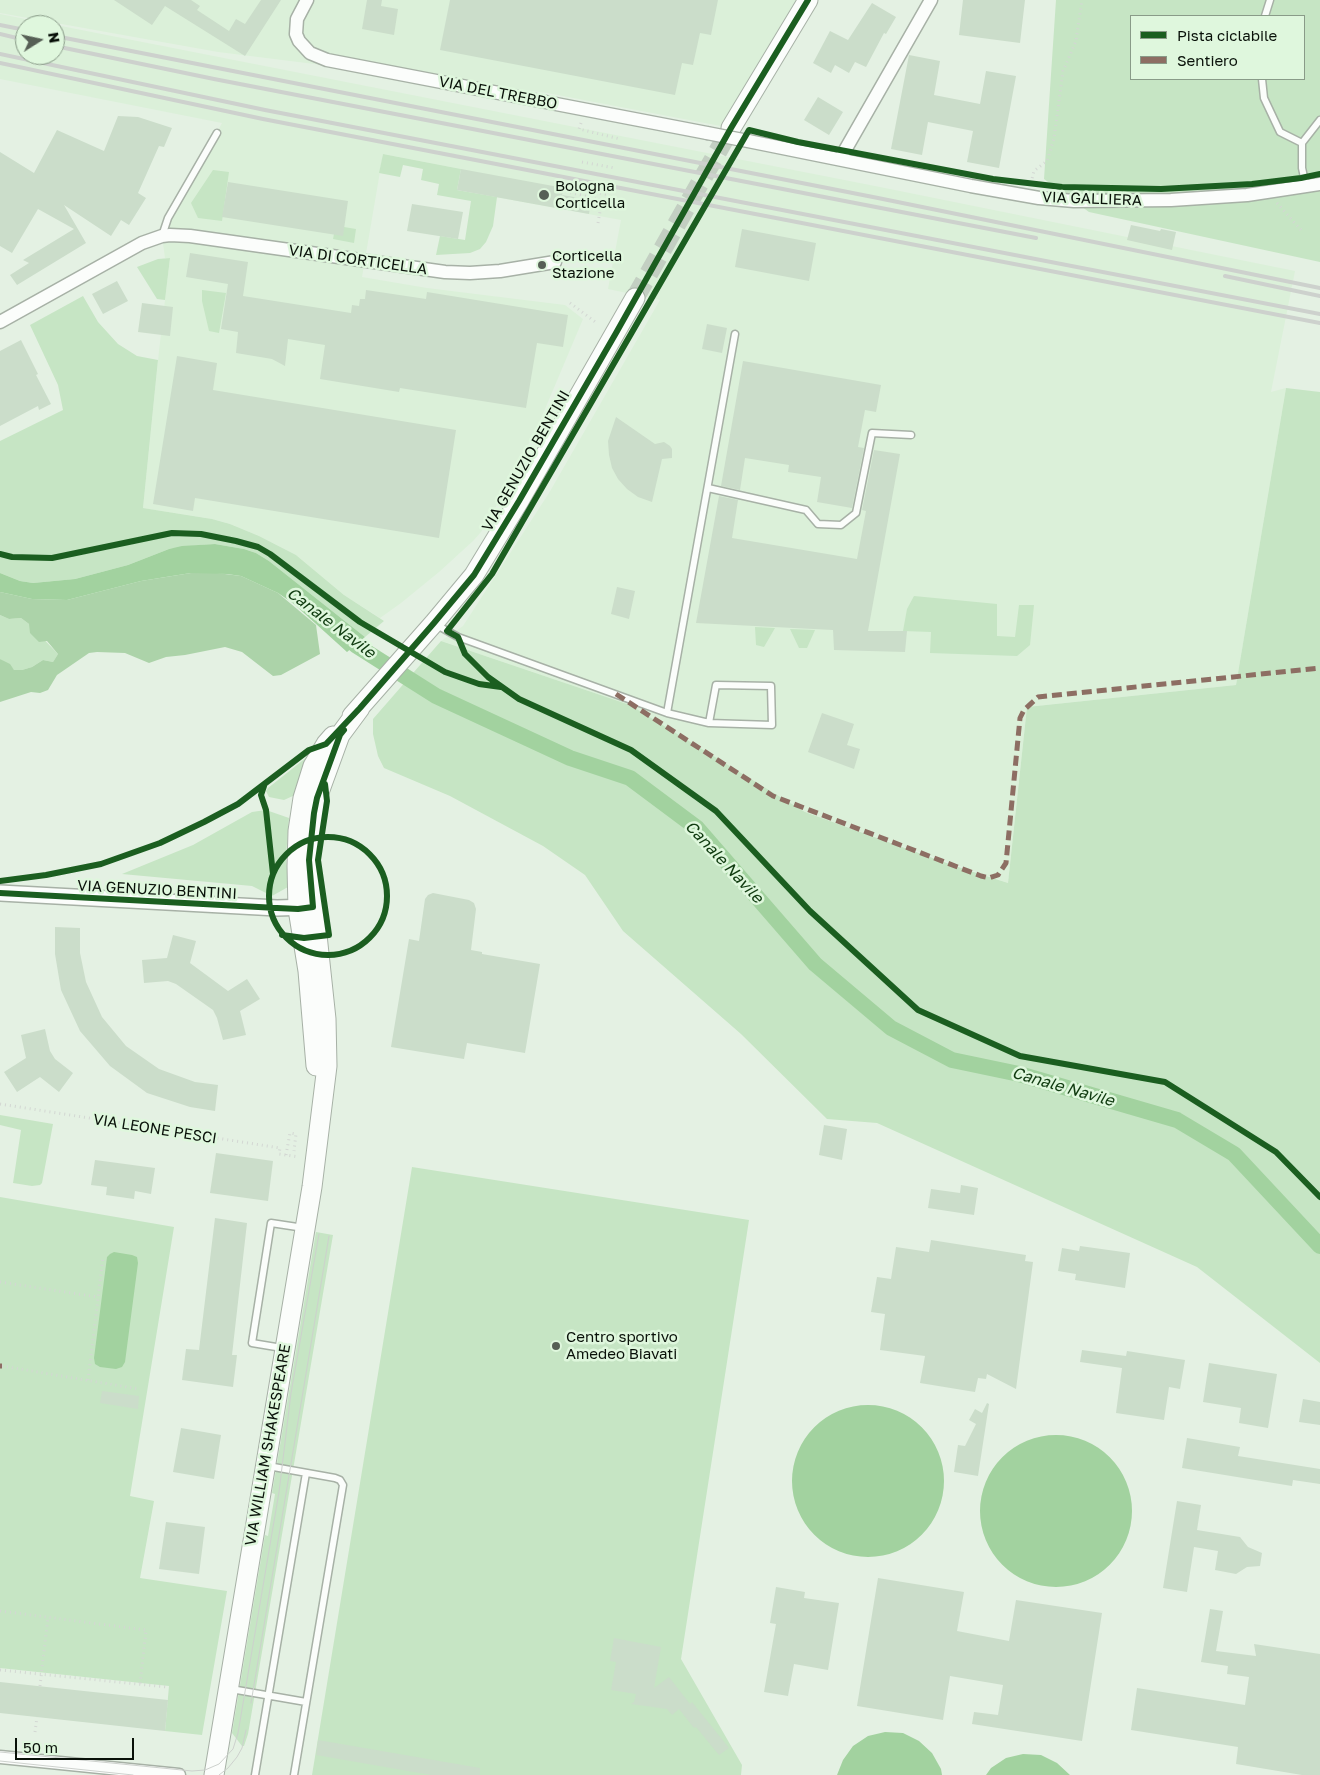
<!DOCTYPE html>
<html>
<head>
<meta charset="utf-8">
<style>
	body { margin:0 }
	#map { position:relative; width:1320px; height:1775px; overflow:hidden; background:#e4f1e3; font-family:"Golos Text",sans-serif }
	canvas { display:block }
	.legend { position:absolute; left:1130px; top:15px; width:175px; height:65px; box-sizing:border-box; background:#dff7dd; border:1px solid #899b88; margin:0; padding:6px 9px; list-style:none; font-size:15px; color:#091109 }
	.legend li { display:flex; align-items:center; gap:10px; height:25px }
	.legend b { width:25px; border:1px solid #899b88 }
	.north { position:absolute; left:15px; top:15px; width:50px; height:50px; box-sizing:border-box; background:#dff7dd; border:1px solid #899b88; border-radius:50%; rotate:80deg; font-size:14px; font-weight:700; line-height:20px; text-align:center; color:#091109 }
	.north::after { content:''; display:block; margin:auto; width:18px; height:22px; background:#565f55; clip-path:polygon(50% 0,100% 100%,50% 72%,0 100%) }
	.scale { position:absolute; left:15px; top:1738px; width:119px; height:22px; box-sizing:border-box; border:2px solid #091109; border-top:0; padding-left:6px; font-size:15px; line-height:18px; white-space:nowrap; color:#091109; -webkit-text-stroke:4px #dff7dd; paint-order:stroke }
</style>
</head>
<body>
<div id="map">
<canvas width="1320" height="1775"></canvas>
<ul class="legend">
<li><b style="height:6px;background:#1b5e20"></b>Pista ciclabile</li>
<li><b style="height:6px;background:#8d6e63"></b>Sentiero</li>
</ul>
<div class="north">N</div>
<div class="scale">50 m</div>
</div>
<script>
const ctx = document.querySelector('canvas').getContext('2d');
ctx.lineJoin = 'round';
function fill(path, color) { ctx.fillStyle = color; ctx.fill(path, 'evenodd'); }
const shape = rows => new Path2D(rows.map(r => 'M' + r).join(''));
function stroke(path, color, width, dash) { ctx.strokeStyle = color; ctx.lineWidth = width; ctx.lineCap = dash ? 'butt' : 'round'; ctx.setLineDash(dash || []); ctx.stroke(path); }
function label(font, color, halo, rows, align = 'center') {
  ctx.font = font + ' "Golos Text",sans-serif'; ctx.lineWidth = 5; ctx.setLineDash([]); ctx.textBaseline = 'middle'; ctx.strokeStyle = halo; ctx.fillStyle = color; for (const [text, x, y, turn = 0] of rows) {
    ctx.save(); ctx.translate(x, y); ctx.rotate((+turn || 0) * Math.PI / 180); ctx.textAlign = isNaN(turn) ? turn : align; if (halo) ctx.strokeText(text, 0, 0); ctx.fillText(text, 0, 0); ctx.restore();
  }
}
fill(shape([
	[0,0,808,0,731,128,547,93,218,52,0,13],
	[0,14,880,187,1295,271,1271,392,1286,388,1236,685,1027,707,1008,883,805,812,630,705,441,641,463,626,549,493,660,300,608,289,621,220,457,190,461,169,383,154,362,277,427,288,565,305,583,319,537,428,491,516,481,532,473,541,439,572,401,603,380,618,344,595,296,555,259,536,230,524,212,519,143,508,159,351,170,258,165,258,162,236,222,123,0,79],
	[25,25,55,25,55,55,25,55]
]), '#dbf0d9');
fill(shape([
	[1056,0,1320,0,1320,262,1089,212,1044,179],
	[1131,16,1304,16,1304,79,1131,79],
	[383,154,461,169,457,190,497,197,493,226,486,242,480,249,470,253,436,255,440,236,465,240,471,201,437,195,439,184,421,180,423,169,403,165,400,177,379,173],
	[213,170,229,172,222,221,198,218,191,203],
	[344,227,356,229,354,243,333,239,334,234],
	[170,258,165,300,157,299,137,267,158,259],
	[202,290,226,293,219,333,209,331,202,301],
	[83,296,98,322,118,344,137,356,158,360,143,508,212,519,230,524,259,536,296,555,344,595,384,621,365,637,269,561,256,553,244,549,215,544,200,545,169,549,128,565,75,579,33,583,20,581,0,573,0,441,63,410,58,385,30,325],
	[1286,388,1320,392,1320,1363,1197,1267,877,1123,827,1119,741,1034,623,931,585,875,543,846,450,796,384,768,378,756,373,734,373,719,441,641,630,705,805,812,955,866,1008,883,1027,707,1236,685],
	[914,596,997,604,997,636,1015,637,1019,605,1034,605,1030,645,1017,656,930,653,931,632,903,631,907,609],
	[0,615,9,619,21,618,29,624,58,654,53,662,43,660,32,667,22,670,14,670,0,659],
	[755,627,775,628,764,647,756,645],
	[790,629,815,630,807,648,799,648],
	[307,757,295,795,284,800,269,797,266,791,268,788],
	[266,810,289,818,286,856,288,887,272,896,252,886,122,874,193,845,252,812],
	[0,1115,53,1124,42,1183,40,1185,32,1186,13,1183,21,1130,0,1125],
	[412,1167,749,1220,681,1659,742,1765,741,1775,312,1775],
	[0,1197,174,1227,130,1496,154,1501,140,1578,227,1591,202,1735,165,1731,169,1686,0,1668],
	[316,1232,333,1235,248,1734,244,1746,242,1746,232,1733,265,1535,268,1536,275,1494,272,1493]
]), '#c6e5c4');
fill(shape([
	[209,572,241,576,278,593,316,625,320,654,281,675,273,676,242,652,225,647,185,655,166,657,149,663,125,653,97,652,89,653,57,675,48,690,40,693,31,692,0,702,0,659,10,664,14,670,22,670,32,667,43,660,53,662,58,654,47,641,39,642,30,633,29,624,21,618,9,619,0,615,0,592,32,599,67,600,141,581,191,573]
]), '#acd3a9');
fill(shape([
	[215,544,244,549,256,553,269,561,365,637,347,652,294,604,278,593,241,576,227,574,191,573,172,576,141,581,67,600,32,599,0,592,0,573,20,581,33,583,75,579,128,565,169,549,182,546],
	[114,1252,132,1255,137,1257,138,1263,125,1362,122,1367,116,1369,100,1367,95,1364,94,1358,107,1257,110,1254],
	'792 1481a76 76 0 1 1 152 0a76 76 0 1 1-152 0Z',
	'980 1511a76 76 0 1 1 152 0a76 76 0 1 1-152 0Z',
	[885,1732,903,1733,919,1741,932,1753,941,1769,942,1775,837,1775,843,1760,853,1746,868,1736],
	[1023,1754,1041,1755,1057,1763,1070,1775,986,1775,991,1768,1006,1758]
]), '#a2d29f');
stroke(shape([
	[339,631,357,646,436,696,570,758,630,778,697,828,815,964,891,1028,952,1060,1019,1074,1177,1120,1234,1154,1320,1246]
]), '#a2d29f', 16);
fill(shape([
	[114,0,191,0,200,6,197,10,229,31,236,19,245,24,261,0,281,0,245,56,165,6,152,25],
	[367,0,382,0,381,6,398,9,394,35,362,29],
	[450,0,718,0,711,35,700,33,693,65,682,63,675,95,440,50],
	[963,0,1025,0,1020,43,959,35],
	[872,3,896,17,886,34,884,33,866,67,855,62,849,73,835,65,831,73,813,63,830,31,848,40],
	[909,55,940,61,934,95,980,104,986,71,1016,76,999,168,967,162,973,131,928,122,922,155,891,149],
	[818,97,843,112,829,135,804,120],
	[118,116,138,117,172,128,164,147,159,146,138,193,146,198,129,225,121,220,111,236,64,205,86,243,17,285,10,275,29,263,23,260,74,229,38,209,12,253,0,246,0,152,34,173,57,130,104,151],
	[461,169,564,188,562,195,591,200,589,214,457,190],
	[228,182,348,201,343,236,222,217],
	[412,204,463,212,458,239,407,231],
	[1131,225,1160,231,1161,229,1176,232,1172,250,1127,240],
	[742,229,816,243,809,281,735,267],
	[190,253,248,262,243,296,351,313,352,305,359,306,360,299,365,299,366,290,426,299,427,292,568,315,563,347,537,343,526,408,400,388,399,392,320,379,325,345,288,339,285,366,272,359,236,353,238,332,221,329,228,284,186,277],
	[117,281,128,301,103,314,92,294],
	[142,303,173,307,170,336,138,332],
	[707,324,727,328,722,353,702,349],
	[21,340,38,374,36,375,51,404,39,410,38,406,0,426,0,351],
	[177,356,217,363,213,390,456,430,439,538,195,498,193,511,153,504],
	[743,361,881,385,876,412,865,410,858,447,864,448,852,508,817,502,821,477,788,472,789,465,745,458,740,490,721,486],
	[616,417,655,444,664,442,670,446,672,449,672,458,662,459,652,502,638,497,627,489,618,479,612,468,609,455,608,441],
	[874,450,900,454,868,631,907,631,905,652,834,650,833,630,696,623,719,496,738,500,732,538,857,559,866,511,862,510],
	[617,587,635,591,629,619,611,614],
	[822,713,854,724,847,745,860,749,854,769,808,752],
	[433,893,469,900,474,903,476,909,471,950,482,952,482,954,540,964,525,1053,467,1043,464,1059,391,1047,409,939,419,941,425,899,428,895],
	[55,927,80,928,80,953,86,982,102,1017,126,1046,159,1069,195,1082,218,1085,215,1111,190,1107,147,1093,110,1066,80,1031,61,990,55,954],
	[173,935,196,941,190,963,228,991,247,979,260,999,240,1011,246,1035,223,1040,217,1018,213,1010,176,984,168,981,144,983,142,960,167,958],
	[45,1029,50,1051,55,1059,73,1073,59,1092,40,1077,17,1092,4,1072,26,1058,21,1035],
	[824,1125,847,1129,842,1160,819,1155],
	[216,1153,273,1161,268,1201,210,1193],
	[95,1160,155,1168,151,1194,135,1191,134,1199,106,1195,107,1187,91,1185],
	[961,1185,978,1188,974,1215,928,1208,931,1189,960,1193],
	[215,1218,247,1223,232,1355,237,1355,233,1387,182,1380,186,1349,199,1350],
	[931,1240,1026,1255,1025,1261,1033,1262,1016,1389,987,1374,986,1379,978,1378,975,1392,920,1383,925,1356,880,1350,885,1314,871,1312,877,1277,891,1279,896,1247,929,1252],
	[1080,1246,1130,1253,1125,1288,1075,1280,1076,1274,1058,1271,1062,1248,1079,1251],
	[1082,1350,1126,1356,1127,1351,1185,1360,1180,1389,1169,1387,1164,1420,1116,1413,1122,1368,1080,1362],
	[1209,1363,1277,1374,1268,1428,1239,1423,1241,1408,1203,1402],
	[102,1391,139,1396,138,1409,100,1403],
	[1303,1399,1320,1402,1320,1425,1299,1422],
	[987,1403,989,1404,978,1476,954,1472,958,1445,965,1446,976,1424,969,1420,975,1409,982,1413],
	[181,1428,221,1435,214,1479,173,1472],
	[1187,1438,1240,1447,1238,1456,1320,1469,1320,1484,1293,1480,1292,1486,1182,1468],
	[1177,1501,1201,1505,1197,1530,1240,1537,1248,1547,1262,1553,1260,1566,1247,1567,1236,1574,1215,1570,1218,1551,1194,1547,1187,1592,1163,1588],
	[166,1522,205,1527,199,1574,159,1569],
	[878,1578,964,1592,957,1631,1009,1641,1016,1600,1102,1613,1082,1741,972,1724,974,1712,998,1715,1003,1685,950,1676,943,1720,857,1706],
	[776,1587,805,1592,804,1598,839,1603,828,1670,794,1664,788,1696,764,1692,776,1624,770,1623],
	[1210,1609,1223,1611,1216,1651,1256,1656,1254,1644,1320,1654,1320,1775,1302,1775,1236,1764,1238,1747,1131,1730,1137,1688,1245,1705,1249,1677,1227,1674,1228,1666,1201,1662],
	[614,1638,661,1647,654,1688,669,1677,690,1704,692,1702,729,1748,719,1755,696,1727,694,1728,679,1709,672,1715,667,1709,631,1704,634,1702,636,1694,611,1690,616,1662,610,1661],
	[0,1682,168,1700,165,1731,0,1713],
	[318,1740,480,1768,480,1775,431,1775,316,1755]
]), '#cbddca');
stroke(shape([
	[635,298,731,128]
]), '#c3cfc2', 19, [19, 9]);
const service = shape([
	[1265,16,1270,0],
	[1262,79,1264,98,1280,132,1302,143],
	[1306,186,1302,168,1302,143,1320,120],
	[162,236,168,218,217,133],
	[708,488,806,510,818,524,841,525,856,513,872,433,911,435],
	[435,624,458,637,667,713,735,334],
	[667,713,709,723,772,725,771,686,716,685,709,723],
	[282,1348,252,1343,271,1223,304,1228],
	[268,1466,335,1478,340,1480,343,1485,294,1775],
	[231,1689,306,1702],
	[255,1775,306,1473]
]);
const minor = shape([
	[307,0,297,19,296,34,299,41,310,53,327,60,707,133],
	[748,141,971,186,1039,198,1074,201,1171,200,1247,195,1320,184],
	[840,159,931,0],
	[0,322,142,243,162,236,170,235,190,236,445,272,470,273,500,271,555,262],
	[0,1757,179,1775]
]);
const tertiary = shape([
	[0,893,277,908,309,907]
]);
const primary = shape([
	[731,128,808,0],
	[352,716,434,623,474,575,519,501,635,298],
	[316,1066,308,971,298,909,297,866,298,831,303,798,313,766,326,744,333,736],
	[214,1775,312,1187,327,1066,326,1019,309,860,314,813,317,798,340,735,360,708]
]);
stroke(service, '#a7b1a6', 9);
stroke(minor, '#a7b1a6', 15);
stroke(tertiary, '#a7b1a6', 18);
stroke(primary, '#a7b1a6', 21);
stroke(shape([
	[581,123,579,129,620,139],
	[582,162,615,168],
	[1031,183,1034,171,1047,161,1054,138,1063,71,1076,41,1082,0],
	[1277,203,1302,231],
	[598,223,602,200,568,192,569,187,610,195],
	[570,303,598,324],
	[0,1104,280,1148,279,1154,299,1157],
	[286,1155,290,1133,296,1134,294,1151],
	[0,1282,98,1297],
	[2,1366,139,1389],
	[88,1380,103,1257],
	[0,1611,146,1630,140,1684],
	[0,1670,167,1687],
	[40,1686,48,1617],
	[35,1732,37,1717]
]), '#d3d7d3', 3, [1, 4]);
stroke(service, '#fbfdfb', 6);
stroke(minor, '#fbfdfb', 12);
stroke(tertiary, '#fbfdfb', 15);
stroke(primary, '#fbfdfb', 19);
stroke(shape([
	[251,1703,329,1236],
	[0,1752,192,1771,205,1770,219,1764,233,1749,238,1733,279,1492,291,1393,319,1234],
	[0,1761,133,1775],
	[219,1775,228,1768,237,1757,242,1748,246,1730]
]), '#cdd1cd', 1);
stroke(shape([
	[0,25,25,30],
	[0,34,25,40],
	[55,36,878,198,1320,288],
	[55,46,214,79,1036,238],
	[0,54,265,110,1320,314],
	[0,63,263,119,1320,323],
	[1225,276,1320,296]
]), '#cdd1cd', 4);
const minorBridge = shape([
	[707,133,748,141]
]);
stroke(minorBridge, '#a7b1a6', 15, []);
stroke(minorBridge, '#fbfdfb', 12);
stroke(shape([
	[616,694,773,796,981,876,989,878,998,875,1006,863,1020,718,1024,710,1038,697,1320,668],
	[0,1366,2,1366]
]), '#8d6e63', 5, [10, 5]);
stroke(shape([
	[1320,174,1301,178,1252,184,1161,189,1062,187,993,179,798,142,749,130,492,574,447,631,458,637,465,654,488,677,519,699,631,750,716,811,810,911,918,1010,1020,1056,1165,1082,1276,1152,1320,1197],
	[0,554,12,557,52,558,172,533,201,534,236,541,258,547,270,554,360,622,445,672,479,684,501,687],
	[264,786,261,795,266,810,273,874],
	'269 896a59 59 0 1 1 118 0a59 59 0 1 1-118 0Z',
	[0,881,46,875,101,864,160,843,204,822,238,804,309,750,326,744,360,708,434,623,474,575,519,501,616,333,731,128,808,0],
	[0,893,277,908,298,909,313,907,309,860,314,813,317,798,340,735,344,730],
	[282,935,304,938,329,935,318,860,327,801,325,784]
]), '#1b5e20', 6);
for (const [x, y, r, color] of [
	[544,195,6,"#565f55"],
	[542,265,5,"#565f55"],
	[556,1346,5,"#565f55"]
]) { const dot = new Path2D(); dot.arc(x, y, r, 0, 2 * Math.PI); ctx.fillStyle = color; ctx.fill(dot); stroke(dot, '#dff7dd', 2); }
label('15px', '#091109', '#dff7dd', [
	["VIA DEL TREBBO",498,93,11],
	["VIA GALLIERA",1092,199,2],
	["VIA DI CORTICELLA",358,260,8],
	["VIA GENUZIO BENTINI",526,461,-60],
	["VIA GENUZIO BENTINI",157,890,3],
	["VIA LEONE PESCI",155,1129,9],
	["VIA WILLIAM SHAKESPEARE",268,1445,-80]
]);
label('15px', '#091109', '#dff7dd', [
	["Bologna",555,186],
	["Corticella",555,203],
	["Corticella",552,256],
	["Stazione",552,273],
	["Centro sportivo",566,1337],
	["Amedeo Biavati",566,1354]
], 'left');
label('italic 16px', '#103b10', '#dff7dd', [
	["Canale Navile",331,623,37],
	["Canale Navile",724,862,47],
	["Canale Navile",1063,1087,16]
]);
</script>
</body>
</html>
